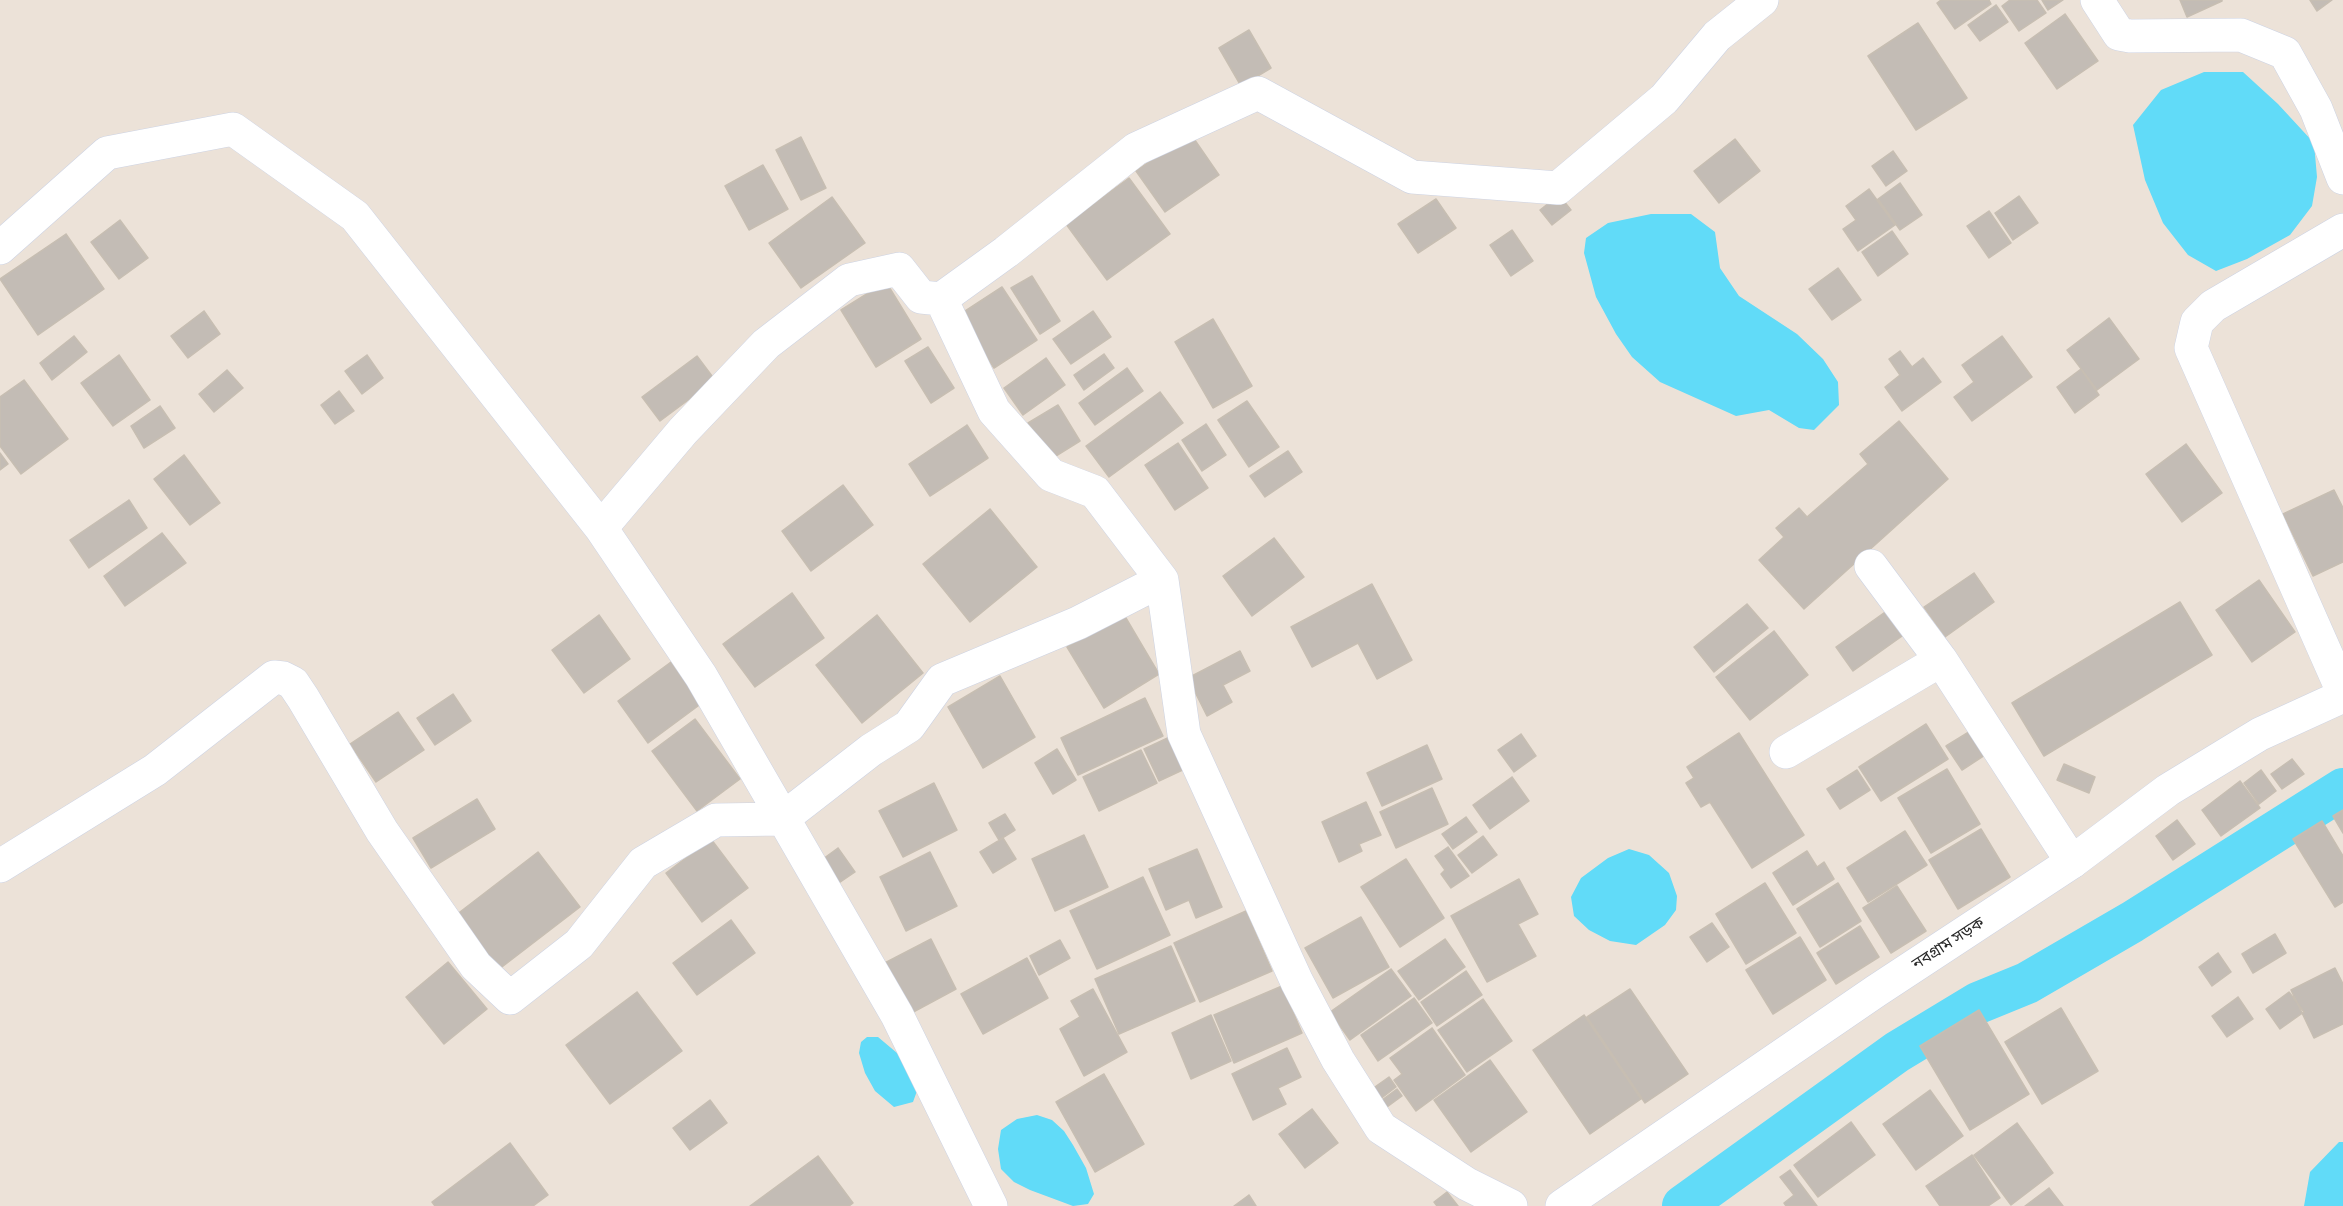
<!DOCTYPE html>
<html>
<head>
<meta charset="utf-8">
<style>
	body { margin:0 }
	canvas { display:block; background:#ece2d8 }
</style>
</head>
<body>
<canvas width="2343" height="1206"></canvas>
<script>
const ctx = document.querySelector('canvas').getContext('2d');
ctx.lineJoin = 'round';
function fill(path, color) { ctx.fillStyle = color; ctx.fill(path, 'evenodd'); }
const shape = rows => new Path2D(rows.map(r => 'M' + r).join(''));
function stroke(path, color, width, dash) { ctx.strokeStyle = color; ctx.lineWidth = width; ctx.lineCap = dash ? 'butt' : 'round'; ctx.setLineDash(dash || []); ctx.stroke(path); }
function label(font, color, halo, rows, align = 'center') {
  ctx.font = font + ' Barlow,"Noto Sans Bengali",sans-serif'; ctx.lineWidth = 4.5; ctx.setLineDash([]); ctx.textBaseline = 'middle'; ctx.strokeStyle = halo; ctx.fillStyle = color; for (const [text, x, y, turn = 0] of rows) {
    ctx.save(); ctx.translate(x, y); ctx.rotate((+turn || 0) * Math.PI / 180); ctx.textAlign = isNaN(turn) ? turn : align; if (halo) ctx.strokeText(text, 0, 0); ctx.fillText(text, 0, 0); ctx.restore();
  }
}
fill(shape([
	[2204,72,2243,72,2278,104,2314,143,2317,177,2312,206,2290,235,2247,259,2216,271,2188,255,2163,223,2145,180,2133,125,2161,90],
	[1651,214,1691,214,1715,232,1720,268,1739,296,1797,334,1823,359,1838,382,1839,405,1814,430,1799,428,1769,410,1736,416,1660,382,1632,357,1616,334,1596,297,1584,253,1586,238,1608,223],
	[1629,849,1649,855,1669,873,1677,896,1676,910,1665,925,1636,945,1610,941,1589,930,1574,916,1571,897,1581,878,1608,858],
	[867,1037,878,1037,903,1058,917,1091,913,1102,894,1107,875,1091,865,1073,859,1053,861,1042],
	[1037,1115,1052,1120,1064,1131,1073,1145,1086,1168,1094,1194,1088,1204,1073,1206,1030,1190,1014,1182,1001,1169,998,1149,1001,1130,1017,1119],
	[2339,1142,2343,1142,2343,1206,2304,1206,2310,1172]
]), '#61dbf8');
stroke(shape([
	[1683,1206,1897,1052,1978,1003,2027,983,2132,922,2343,789]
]), '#61dbf8', 42);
const building = shape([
	[1941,0,1989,0,1991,4,1955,29,1937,3,1941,0],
	[2010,0,2037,0,2046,13,2019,31,2002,6,2010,0],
	[2042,0,2063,0,2048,10,2042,0],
	[2180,0,2222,0,2222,1,2187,17,2180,0],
	[2310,0,2332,0,2317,11,2310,0],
	[1996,5,2008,22,1980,41,1968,25,1996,5],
	[2065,14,2098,61,2057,89,2025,43,2065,14],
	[1918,23,1967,98,1916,130,1868,56,1918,23],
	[1249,30,1271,68,1241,86,1219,48,1249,30],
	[1190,133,1219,175,1165,212,1136,171,1190,133],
	[801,137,826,188,801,200,776,150,801,137],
	[1735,139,1760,171,1719,203,1694,171,1735,139],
	[1893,151,1907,171,1886,186,1872,166,1893,151],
	[763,165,788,209,749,230,725,186,763,165],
	[1129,178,1170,234,1107,280,1066,224,1129,178],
	[1900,183,1922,215,1900,230,1878,199,1900,183],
	[1869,189,1895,225,1858,251,1843,229,1856,220,1846,206,1869,189],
	[1559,195,1571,210,1552,225,1540,210,1559,195],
	[2019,196,2038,223,2013,240,1995,213,2019,196],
	[832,197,865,243,801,288,769,243,832,197],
	[1436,199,1456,228,1418,253,1398,224,1436,199],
	[1989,211,2011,243,1989,258,1967,226,1989,211],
	[120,220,148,258,119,279,91,242,120,220],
	[1512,230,1533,261,1511,276,1490,245,1512,230],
	[1892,231,1908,254,1878,276,1862,252,1892,231],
	[66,234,104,289,38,335,0,279,66,234],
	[1838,268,1861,300,1832,320,1809,289,1838,268],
	[1032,276,1060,321,1040,334,1011,288,1032,276],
	[886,282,921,339,876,367,841,310,886,282],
	[1002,287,1037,340,994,368,959,315,1002,287],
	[204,311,220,334,188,358,171,336,204,311],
	[1093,311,1111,337,1071,364,1053,339,1093,311],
	[2109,318,2139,359,2097,390,2067,350,2109,318],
	[1213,319,1252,386,1213,408,1175,342,1213,319],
	[74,336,87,352,52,380,40,363,74,336],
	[2002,336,2032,377,1972,421,1954,397,1974,382,1962,365,2002,336],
	[928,347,954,388,931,403,905,361,928,347],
	[1900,351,1912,367,1923,358,1941,382,1902,411,1885,387,1900,375,1889,359,1900,351],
	[1104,354,1114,368,1084,390,1074,375,1104,354],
	[119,355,150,400,113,426,81,383,119,355],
	[367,355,383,378,362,394,345,371,367,355],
	[697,356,715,380,660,421,642,397,697,356],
	[1046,358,1065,385,1023,415,1004,388,1046,358],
	[1127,368,1143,391,1095,425,1079,403,1127,368],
	[2081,369,2099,395,2075,413,2057,387,2081,369],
	[227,370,243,388,214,412,199,394,227,370],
	[24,380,68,439,21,474,0,446,0,397,24,380],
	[339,391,354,411,335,424,321,405,339,391],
	[1160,392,1183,423,1109,477,1086,446,1160,392],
	[1247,401,1279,447,1249,467,1218,420,1247,401],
	[1058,405,1080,441,1051,459,1028,423,1058,405],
	[160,406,175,428,144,448,131,426,160,406],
	[1899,421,1948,479,1804,609,1759,560,1784,537,1776,528,1799,508,1807,517,1868,464,1860,454,1899,421],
	[1206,424,1226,455,1202,471,1182,440,1206,424],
	[967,425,988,458,930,496,909,464,967,425],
	[1178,443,1208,488,1175,510,1145,465,1178,443],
	[2186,444,2222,493,2182,522,2146,474,2186,444],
	[1288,451,1302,472,1265,497,1250,476,1288,451],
	[0,453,8,464,0,470,0,453],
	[184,455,220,503,190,525,154,479,184,455],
	[843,485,873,525,811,571,782,531,843,485],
	[2334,490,2343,508,2343,562,2313,576,2283,514,2334,490],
	[129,500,147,528,89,568,70,540,129,500],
	[990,509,1037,567,970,622,923,564,990,509],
	[162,533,186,563,125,606,104,576,162,533],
	[1274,538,1304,577,1252,616,1223,576,1274,538],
	[1974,573,1994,602,1945,637,1924,607,1974,573],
	[2259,580,2295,632,2252,662,2216,610,2259,580],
	[1372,584,1412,660,1377,679,1358,643,1312,667,1291,627,1372,584],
	[792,593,824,638,755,687,723,644,792,593],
	[2180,602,2212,655,2044,756,2012,703,2180,602],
	[1747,604,1768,628,1714,672,1694,647,1747,604],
	[1895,605,1912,629,1853,671,1836,647,1895,605],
	[1123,613,1159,674,1104,708,1067,647,1123,613],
	[599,615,630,659,584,693,552,650,599,615],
	[877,615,923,673,862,723,816,665,877,615],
	[1774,631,1808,675,1750,720,1716,677,1774,631],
	[1240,651,1250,671,1223,685,1232,702,1207,716,1188,678,1240,651],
	[671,662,702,703,648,743,618,701,671,662],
	[1000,676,1035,737,983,768,948,707,1000,676],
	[453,694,471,721,435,745,417,718,453,694],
	[1145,698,1163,736,1078,775,1061,738,1145,698],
	[398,712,424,750,376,782,350,744,398,712],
	[695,719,740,779,697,811,652,751,695,719],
	[1926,724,1948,759,1881,801,1859,767,1926,724],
	[1977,727,1991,751,1962,770,1946,746,1977,727],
	[1739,733,1804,835,1752,868,1710,802,1701,807,1686,783,1694,778,1687,767,1739,733],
	[1521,734,1536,756,1514,772,1498,750,1521,734],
	[1174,735,1189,767,1159,781,1144,749,1174,735],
	[1427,745,1442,779,1382,806,1367,773,1427,745],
	[1057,749,1076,780,1053,794,1035,763,1057,749],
	[1141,750,1157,783,1099,811,1083,777,1141,750],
	[2292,759,2304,774,2282,789,2271,774,2292,759],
	[2064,764,2095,777,2089,793,2057,780,2064,764],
	[1947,769,1980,824,1931,853,1898,798,1947,769],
	[1857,770,1870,790,1840,809,1827,789,1857,770],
	[2261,770,2276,791,2259,804,2244,783,2261,770],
	[1512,777,1529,801,1490,829,1473,805,1512,777],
	[2240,781,2260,808,2221,836,2202,810,2240,781],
	[934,783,957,830,903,857,879,811,934,783],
	[1432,788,1448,824,1396,848,1380,812,1432,788],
	[477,799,495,829,431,868,413,838,477,799],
	[1366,802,1381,835,1359,844,1362,851,1339,862,1322,822,1366,802],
	[2343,810,2343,833,2333,816,2343,810],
	[1005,814,1015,830,999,840,989,823,1005,814],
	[1466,817,1477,832,1453,849,1442,834,1466,817],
	[2177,820,2195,844,2173,860,2156,836,2177,820],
	[2322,821,2343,856,2343,902,2335,907,2293,839,2322,821],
	[1981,829,2010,877,1958,909,1929,860,1981,829],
	[1905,831,1927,865,1868,902,1847,868,1905,831],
	[1084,835,1108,887,1055,911,1032,859,1084,835],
	[1483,836,1497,855,1472,873,1458,855,1483,836],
	[1003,838,1016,859,993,873,980,852,1003,838],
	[711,839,748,888,702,922,666,873,711,839],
	[1448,847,1469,876,1451,888,1441,874,1445,870,1435,856,1448,847],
	[838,848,855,872,833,887,816,864,838,848],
	[1197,849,1222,907,1196,918,1189,900,1166,910,1149,869,1197,849],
	[1807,851,1817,867,1824,862,1834,879,1793,905,1773,873,1807,851],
	[538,852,580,907,498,970,456,915,538,852],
	[930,852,957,906,906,931,880,877,930,852],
	[1406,859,1444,918,1400,947,1361,887,1406,859],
	[1143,877,1170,935,1097,969,1070,911,1143,877],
	[1519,879,1538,914,1518,924,1536,956,1487,982,1451,916,1519,879],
	[1765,883,1796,933,1746,964,1716,914,1765,883],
	[1838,883,1861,921,1820,947,1797,909,1838,883],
	[1897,886,1926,931,1891,953,1863,908,1897,886],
	[1246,911,1272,971,1200,1002,1174,943,1246,911],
	[1361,917,1389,967,1333,998,1305,948,1361,917],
	[731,920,755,953,697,995,673,963,731,920],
	[1712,923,1729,947,1707,962,1690,937,1712,923],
	[1860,926,1879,957,1836,984,1817,953,1860,926],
	[2275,934,2286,953,2253,973,2242,954,2275,934],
	[1800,937,1826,980,1773,1014,1746,970,1800,937],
	[931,939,956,989,904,1017,877,967,931,939],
	[1445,939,1465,967,1419,1000,1398,971,1445,939],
	[1060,940,1070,958,1039,975,1030,956,1060,940],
	[1171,946,1195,1001,1119,1034,1095,979,1171,946],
	[2218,953,2231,972,2212,986,2199,967,2218,953],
	[1027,958,1048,998,983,1034,961,994,1027,958],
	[448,962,487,1009,444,1044,406,997,448,962],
	[2335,968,2343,984,2343,1024,2314,1038,2291,990,2335,968],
	[1391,969,1411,996,1350,1040,1330,1012,1391,969],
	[1466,971,1482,995,1437,1026,1421,1002,1466,971],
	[1282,986,1302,1033,1234,1063,1214,1015,1282,986],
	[1093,989,1127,1052,1084,1076,1060,1029,1080,1017,1071,1001,1093,989],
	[1630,989,1688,1074,1645,1103,1587,1017,1630,989],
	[637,992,682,1051,610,1104,566,1045,637,992],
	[2289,992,2304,1012,2280,1029,2266,1009,2289,992],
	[2238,997,2253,1019,2227,1037,2212,1016,2238,997],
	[1414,998,1432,1023,1378,1061,1361,1035,1414,998],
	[1483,999,1512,1041,1467,1072,1438,1030,1483,999],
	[2061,1008,2098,1071,2042,1104,2005,1042,2061,1008],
	[1979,1010,2029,1094,1970,1130,1920,1046,1979,1010],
	[1211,1015,1231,1061,1191,1079,1172,1033,1211,1015],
	[1584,1015,1641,1099,1590,1134,1533,1050,1584,1015],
	[1432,1028,1465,1075,1416,1111,1394,1080,1402,1074,1390,1058,1432,1028],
	[1287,1048,1301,1077,1278,1088,1286,1104,1253,1120,1232,1074,1287,1048],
	[1490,1060,1527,1112,1471,1152,1434,1100,1490,1060],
	[1104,1074,1144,1144,1095,1172,1056,1102,1104,1074],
	[1389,1077,1396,1087,1379,1100,1372,1089,1389,1077],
	[1397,1089,1402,1096,1387,1107,1382,1100,1397,1089],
	[1930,1090,1963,1136,1916,1170,1883,1124,1930,1090],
	[710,1100,727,1123,690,1150,673,1128,710,1100],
	[1312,1109,1338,1143,1305,1168,1279,1134,1312,1109],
	[1851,1122,1875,1155,1818,1197,1794,1165,1851,1122],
	[2017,1123,2053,1173,2011,1205,1974,1155,2017,1123],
	[510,1143,548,1195,533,1206,435,1206,432,1202,510,1143],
	[1972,1155,2000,1198,1988,1206,1940,1206,1926,1186,1972,1155],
	[818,1156,853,1203,849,1206,750,1206,818,1156],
	[1790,1170,1817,1206,1786,1206,1784,1203,1794,1195,1780,1177,1790,1170],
	[2049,1188,2063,1206,2025,1206,2049,1188],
	[1447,1192,1458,1206,1437,1206,1434,1202,1447,1192],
	[1249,1195,1256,1206,1234,1206,1249,1195]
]);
fill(building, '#c3bcb5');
stroke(building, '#c7beb2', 1.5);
const minor = shape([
	[2097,0,2119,34,2130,36,2241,35,2285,53,2316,109,2343,178],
	[2343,230,2213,306,2197,322,2191,348,2343,692],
	[0,248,107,153,233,129,355,216,601,528,701,676,897,1015,991,1206],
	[941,299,994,411,1051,475,1095,492,1162,580,1184,734,1297,982,1338,1060,1381,1128,1467,1184,1511,1206],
	[601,528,683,431,766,344,849,280,899,269,921,297,941,299,1006,252,1136,149,1258,93,1412,177,1558,188,1664,99,1717,36,1762,0],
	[1871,566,1941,660,2072,862],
	[1786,752,1941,660],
	[0,866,155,770,274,677,283,678,293,683,303,698,382,831,476,966,510,998,579,944,643,863,716,820,782,819,871,750,909,726,942,680,1078,623,1162,580]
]);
const secondary = shape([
	[1562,1206,1876,991,2072,862,2168,790,2260,734,2343,696]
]);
stroke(minor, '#cdd3e3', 34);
stroke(secondary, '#cdd3e3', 34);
stroke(minor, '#fff', 33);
stroke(secondary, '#fff', 33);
label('16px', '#282828', '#fff', [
	["নবগ্রাম সড়ক",1948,943,-33]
]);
</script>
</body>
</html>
